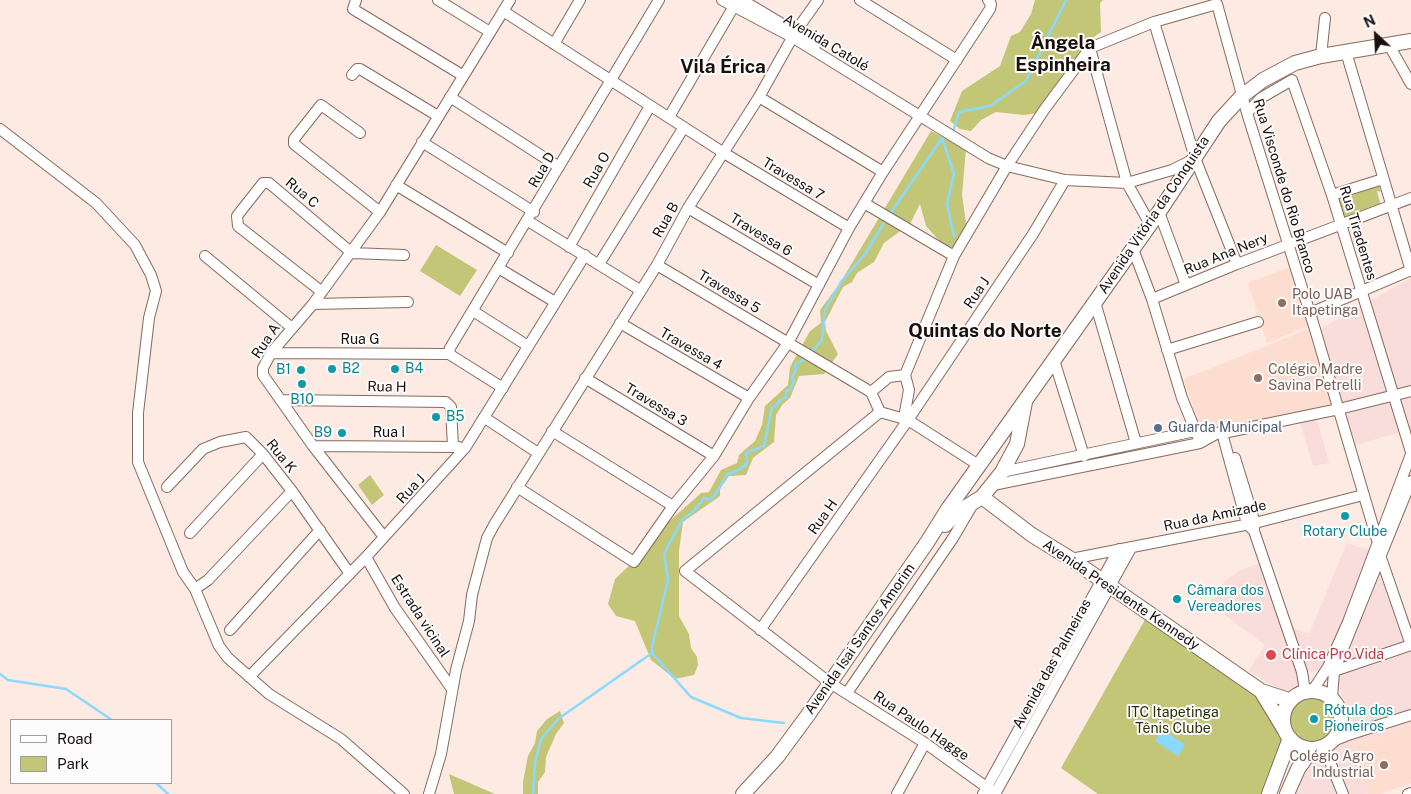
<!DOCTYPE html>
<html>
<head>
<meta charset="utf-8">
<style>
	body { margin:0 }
	#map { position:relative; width:1411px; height:794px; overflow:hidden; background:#fdeae2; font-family:"Public Sans",sans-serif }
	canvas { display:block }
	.legend { position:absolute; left:10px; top:719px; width:162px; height:65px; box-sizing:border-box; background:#fcfcfc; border:1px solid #a19d9c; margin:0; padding:6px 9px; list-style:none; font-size:15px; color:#190f0b }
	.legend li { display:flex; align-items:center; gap:10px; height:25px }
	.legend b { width:25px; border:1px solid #a19d9c }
	.north { position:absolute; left:1351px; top:10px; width:50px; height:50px; -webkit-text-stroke:4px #fcfcfc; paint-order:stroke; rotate:335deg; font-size:14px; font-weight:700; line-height:20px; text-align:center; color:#190f0b }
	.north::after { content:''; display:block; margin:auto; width:18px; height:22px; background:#190f0b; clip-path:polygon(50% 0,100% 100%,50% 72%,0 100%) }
</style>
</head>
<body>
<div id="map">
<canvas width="1411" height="794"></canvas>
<ul class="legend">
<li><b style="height:6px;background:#fff"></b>Road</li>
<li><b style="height:14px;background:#c3c677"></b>Park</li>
</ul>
<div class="north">N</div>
</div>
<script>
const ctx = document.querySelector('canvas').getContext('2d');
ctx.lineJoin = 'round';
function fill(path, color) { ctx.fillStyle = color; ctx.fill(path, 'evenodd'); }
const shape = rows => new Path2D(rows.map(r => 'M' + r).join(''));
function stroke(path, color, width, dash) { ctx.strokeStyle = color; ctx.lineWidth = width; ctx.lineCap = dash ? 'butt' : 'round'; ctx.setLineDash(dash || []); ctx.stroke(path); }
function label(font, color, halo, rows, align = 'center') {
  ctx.font = font + ' "Public Sans",sans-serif'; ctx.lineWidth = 4; ctx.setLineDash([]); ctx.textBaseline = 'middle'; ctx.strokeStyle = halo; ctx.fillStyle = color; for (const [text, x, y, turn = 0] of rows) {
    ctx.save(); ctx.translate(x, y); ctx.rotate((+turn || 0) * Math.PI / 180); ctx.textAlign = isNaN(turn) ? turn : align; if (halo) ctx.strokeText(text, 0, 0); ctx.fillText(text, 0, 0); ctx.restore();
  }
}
fill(shape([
	[1411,278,1411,435,1400,432,1349,447,1339,416,1317,419,1329,463,1313,466,1300,422,1320,329],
	[1347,543,1369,550,1363,565,1389,576,1411,633,1411,724,1351,747,1368,794,1294,794,1307,762,1321,757,1351,721,1338,682,1323,672,1307,671,1300,681,1288,694,1268,683,1249,670,1265,645,1221,612,1211,600,1226,580,1241,570,1267,561,1289,627,1309,634]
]), '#f8ddda');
fill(shape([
	[1298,264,1317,322,1267,343,1248,283],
	[1314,327,1335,407,1225,429,1200,430,1184,379],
	[1411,724,1411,783,1380,794,1368,794,1351,747]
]), '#fdddd0');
fill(shape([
	[1035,0,1103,0,1100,3,1101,32,1091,39,1090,48,1067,69,1040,107,1038,113,1024,115,996,112,981,120,971,131,960,129,950,121,962,91,1000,66,1011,36,1020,32,1031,14],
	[931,131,966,149,962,195,967,230,958,249,943,245,926,226,920,204,910,224,884,243,874,262,857,273,852,282,843,287,825,322,826,331,838,354,824,374,799,376,790,398,782,405,776,415,774,442,753,458,746,475,729,476,720,489,720,496,683,522,679,551,679,616,689,634,691,648,697,657,698,665,694,675,675,679,651,660,635,621,616,616,608,604,615,579,633,562,665,525,701,493,709,492,721,470,737,463,739,455,755,441,762,425,765,406,788,385,790,367,810,331,821,323,820,310,840,283],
	[1379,186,1381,192,1377,191,1380,203,1385,204,1346,222,1338,200],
	[436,245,477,270,460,296,420,271],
	[370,475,384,495,372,505,358,485],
	[1147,616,1263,694,1282,728,1281,756,1263,794,1098,794,1061,768],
	'1290 719a24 24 0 1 1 48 0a24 24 0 1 1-48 0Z',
	[560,711,564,723,556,734,546,757,545,772,538,782,538,794,523,794,523,782,528,756,535,743,537,731,547,719],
	[449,774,495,794,454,794]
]), '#c3c677');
fill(shape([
	[1162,729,1185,745,1178,756,1155,741]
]), '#89dafe');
stroke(shape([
	[953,132,959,112,990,106,1026,81,1066,0],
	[942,138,954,174,947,204,954,236],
	[890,214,942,138],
	[810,354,822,340,825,310,841,282,865,254,887,218],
	[0,674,8,680,66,689,112,720],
	[784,723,741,718,691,697,652,653,652,647,668,580,664,554,682,520,694,511,704,498,709,500,714,496,728,474,741,469,747,463,746,453,764,446,772,407,776,406,780,400,786,398,786,391,790,390,794,381,792,377,796,370,795,365,807,358],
	[156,783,168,794],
	[533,794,535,763,541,739,558,719,652,653]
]), '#89dafe', 2.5);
const minor = shape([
	[356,0,353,9,462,75],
	[438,0,490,32],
	[722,0,792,37,988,158,1007,166,1065,180,1127,183,1172,170,1194,159],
	[742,0,816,44],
	[860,0,957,60],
	[503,11,724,153,849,228],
	[1154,22,1195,158,1237,264],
	[554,44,580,0],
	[1389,45,1411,84],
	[1090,48,1154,22,1217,4,1247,113,1314,326,1378,543],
	[1090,48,1127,183,1150,224],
	[1346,52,1411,271],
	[1321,56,1325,18],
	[352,75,357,69,360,69,438,116],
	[450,97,559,167],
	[759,97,883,172],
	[1247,113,1261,98,1292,80,1332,195,1411,452],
	[669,117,737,1],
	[0,129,96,203,135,245,151,275,156,291,149,318,138,413,138,462,183,572,195,589,219,646,228,658,269,694,341,739,404,794],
	[360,133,321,105,294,139,294,144,380,212],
	[422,142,534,212],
	[396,185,508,253],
	[1332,195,1383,179],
	[864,203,954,256],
	[688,208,819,285],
	[1159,212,1186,285],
	[528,221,640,290],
	[569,247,650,106],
	[1133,249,1152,299,1182,398,1198,437],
	[205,256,292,328],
	[599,264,684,127],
	[657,265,871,392,880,412,908,420,980,466],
	[500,269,555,302],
	[322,292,238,226,237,216,263,183,269,183,352,253,404,255],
	[1152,299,1237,264,1411,198],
	[1095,302,1136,443],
	[313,304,408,302],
	[473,311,528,346],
	[1310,313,1411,270],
	[620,323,749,398],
	[1167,350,1258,322],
	[271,353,449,354],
	[449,354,450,348,659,0],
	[449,354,503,388],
	[1054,360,1084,456],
	[585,378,714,456],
	[871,392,889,377,905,375],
	[281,400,446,402,451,407,453,447],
	[880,412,685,571,830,683,925,743,996,794],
	[485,418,538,453],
	[908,420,905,412,909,390,905,375,954,256,1007,166,1044,110,1090,48],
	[552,431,673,506],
	[1222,433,1247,524,1254,531,1302,672,1305,691],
	[313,446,459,447],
	[1235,458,1255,523,1254,528],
	[1002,472,1195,431,1218,433,1228,432,1339,409,1411,391],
	[993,485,1200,443,1218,433],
	[167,487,203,449,220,442,246,437,263,454,292,491,350,574],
	[517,487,634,562,673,506,714,456,749,398,788,343,849,228,883,172,990,9,991,4,988,0],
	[190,533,263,454],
	[384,537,313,446,263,375,263,368,271,353,313,304,380,212,510,0],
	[366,557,395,608,452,689],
	[1381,558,1411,645],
	[1071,559,1255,523,1363,495],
	[195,589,208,580,292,491],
	[230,630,320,530],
	[760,630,908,420,1033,234,1065,180],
	[1334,671,1411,645],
	[249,677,366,557,465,448,585,255],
	[1313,690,1328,667,1348,622,1411,454],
	[847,693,953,538,973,504],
	[1332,698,1334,671,1411,481],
	[1341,726,1348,735],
	[1331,742,1348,735,1411,715],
	[1324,747,1343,794],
	[429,794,441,754,456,670,469,621,472,595,487,538,494,525,657,265,688,208,759,97,796,31,818,0],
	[897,794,925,743],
	[983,794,1119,549],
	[995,794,1131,548],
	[1408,794,1411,793]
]);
const major = shape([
	[982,497,1032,535,1071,559,1261,691,1289,700],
	[945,525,958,512,982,497,1002,472,1017,444,1025,402],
	'1283 720a29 29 0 1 1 58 0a29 29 0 1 1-58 0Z',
	[1261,691,1284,729],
	[743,794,777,757,808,715,928,541,948,509,1159,212,1219,121,1242,96,1263,80,1295,63,1321,56,1411,41],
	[1269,794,1290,738],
	[1287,794,1298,769,1312,749]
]);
stroke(minor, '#866a5e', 12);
stroke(major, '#866a5e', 16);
stroke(minor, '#fff', 10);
stroke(major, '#fff', 14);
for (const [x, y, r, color] of [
	[1282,303,5,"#8d6e63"],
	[332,369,5,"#0f9aa8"],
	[395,369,5,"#0f9aa8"],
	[301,370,5,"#0f9aa8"],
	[1258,378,5,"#8d6e63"],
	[302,384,5,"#0f9aa8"],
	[436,417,5,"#0f9aa8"],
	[1158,428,5,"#5c6f8a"],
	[342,433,5,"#0f9aa8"],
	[1345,516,5,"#0f9aa8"],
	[1177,599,5,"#0f9aa8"],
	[1271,655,6,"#e0444e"],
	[1314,719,5,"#0f9aa8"],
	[1384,765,5,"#8d6e63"]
]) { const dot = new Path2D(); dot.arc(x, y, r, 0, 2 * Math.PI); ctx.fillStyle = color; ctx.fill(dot); stroke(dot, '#fcfcfc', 2); }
label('14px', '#190f0b', '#fcfcfc', [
	["Avenida Catolé",826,43,31],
	["Rua D",542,170,-60],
	["Rua O",597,170,-60],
	["Travessa 7",793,179,31],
	["Rua Visconde do Rio Branco",1284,186,73],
	["Rua C",302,193,40],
	["Avenida Vitória da Conquista",1154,215,-56],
	["Rua B",666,220,-61],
	["Rua Tiradentes",1358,233,73],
	["Travessa 6",761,235,31],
	["Rua Ana Nery",1226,254,-22],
	["Travessa 5",729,292,31],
	["Rua J",977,293,-56],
	["Rua G",360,340],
	["Rua A",266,341,-56],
	["Travessa 4",691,349,30],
	["Rua H",387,387,1],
	["Travessa 3",656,405,31],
	["Rua I",389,433],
	["Rua K",281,456,51],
	["Rua J",411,489,-47],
	["Rua da Amizade",1215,516,-12],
	["Rua H",823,517,-55],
	["Avenida Presidente Kennedy",1121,595,34],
	["Estrada vicinal",420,616,57],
	["Avenida Isai Santos Amorim",860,639,-55],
	["Avenida das Palmeiras",1052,664,-61],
	["Rua Paulo Hagge",921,726,34]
]);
label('14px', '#785e54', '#fcfcfc', [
	["Polo UAB",1292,295],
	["Itapetinga",1292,311],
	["Colégio Madre",1268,370],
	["Savina Petrelli",1268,386],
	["Colégio Agro",1374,757,"right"],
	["Industrial",1374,773,"right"]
], 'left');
label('14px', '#0d838f', '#fcfcfc', [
	["B2",342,369],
	["B4",405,369],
	["B1",291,370,"right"],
	["B10",302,400,"center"],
	["B5",446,417],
	["B9",332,433,"right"],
	["Rotary Clube",1345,532,"center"],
	["Câmara dos",1187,591],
	["Vereadores",1187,607],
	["Rótula dos",1324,711],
	["Pioneiros",1324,727]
], 'left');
label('14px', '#4e5e75', '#fcfcfc', [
	["Guarda Municipal",1168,428]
], 'left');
label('14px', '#be3a42', '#fcfcfc', [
	["Clínica Pro Vida",1282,655]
], 'left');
label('14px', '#2c2d04', '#fcfcfc', [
	["ITC Itapetinga",1173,713],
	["Tênis Clube",1173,729]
]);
label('bold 19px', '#190f0b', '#fcfcfc', [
	["Ângela",1063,43],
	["Espinheira",1063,65],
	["Vila Érica",723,67],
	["Quintas do Norte",985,331]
]);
</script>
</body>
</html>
